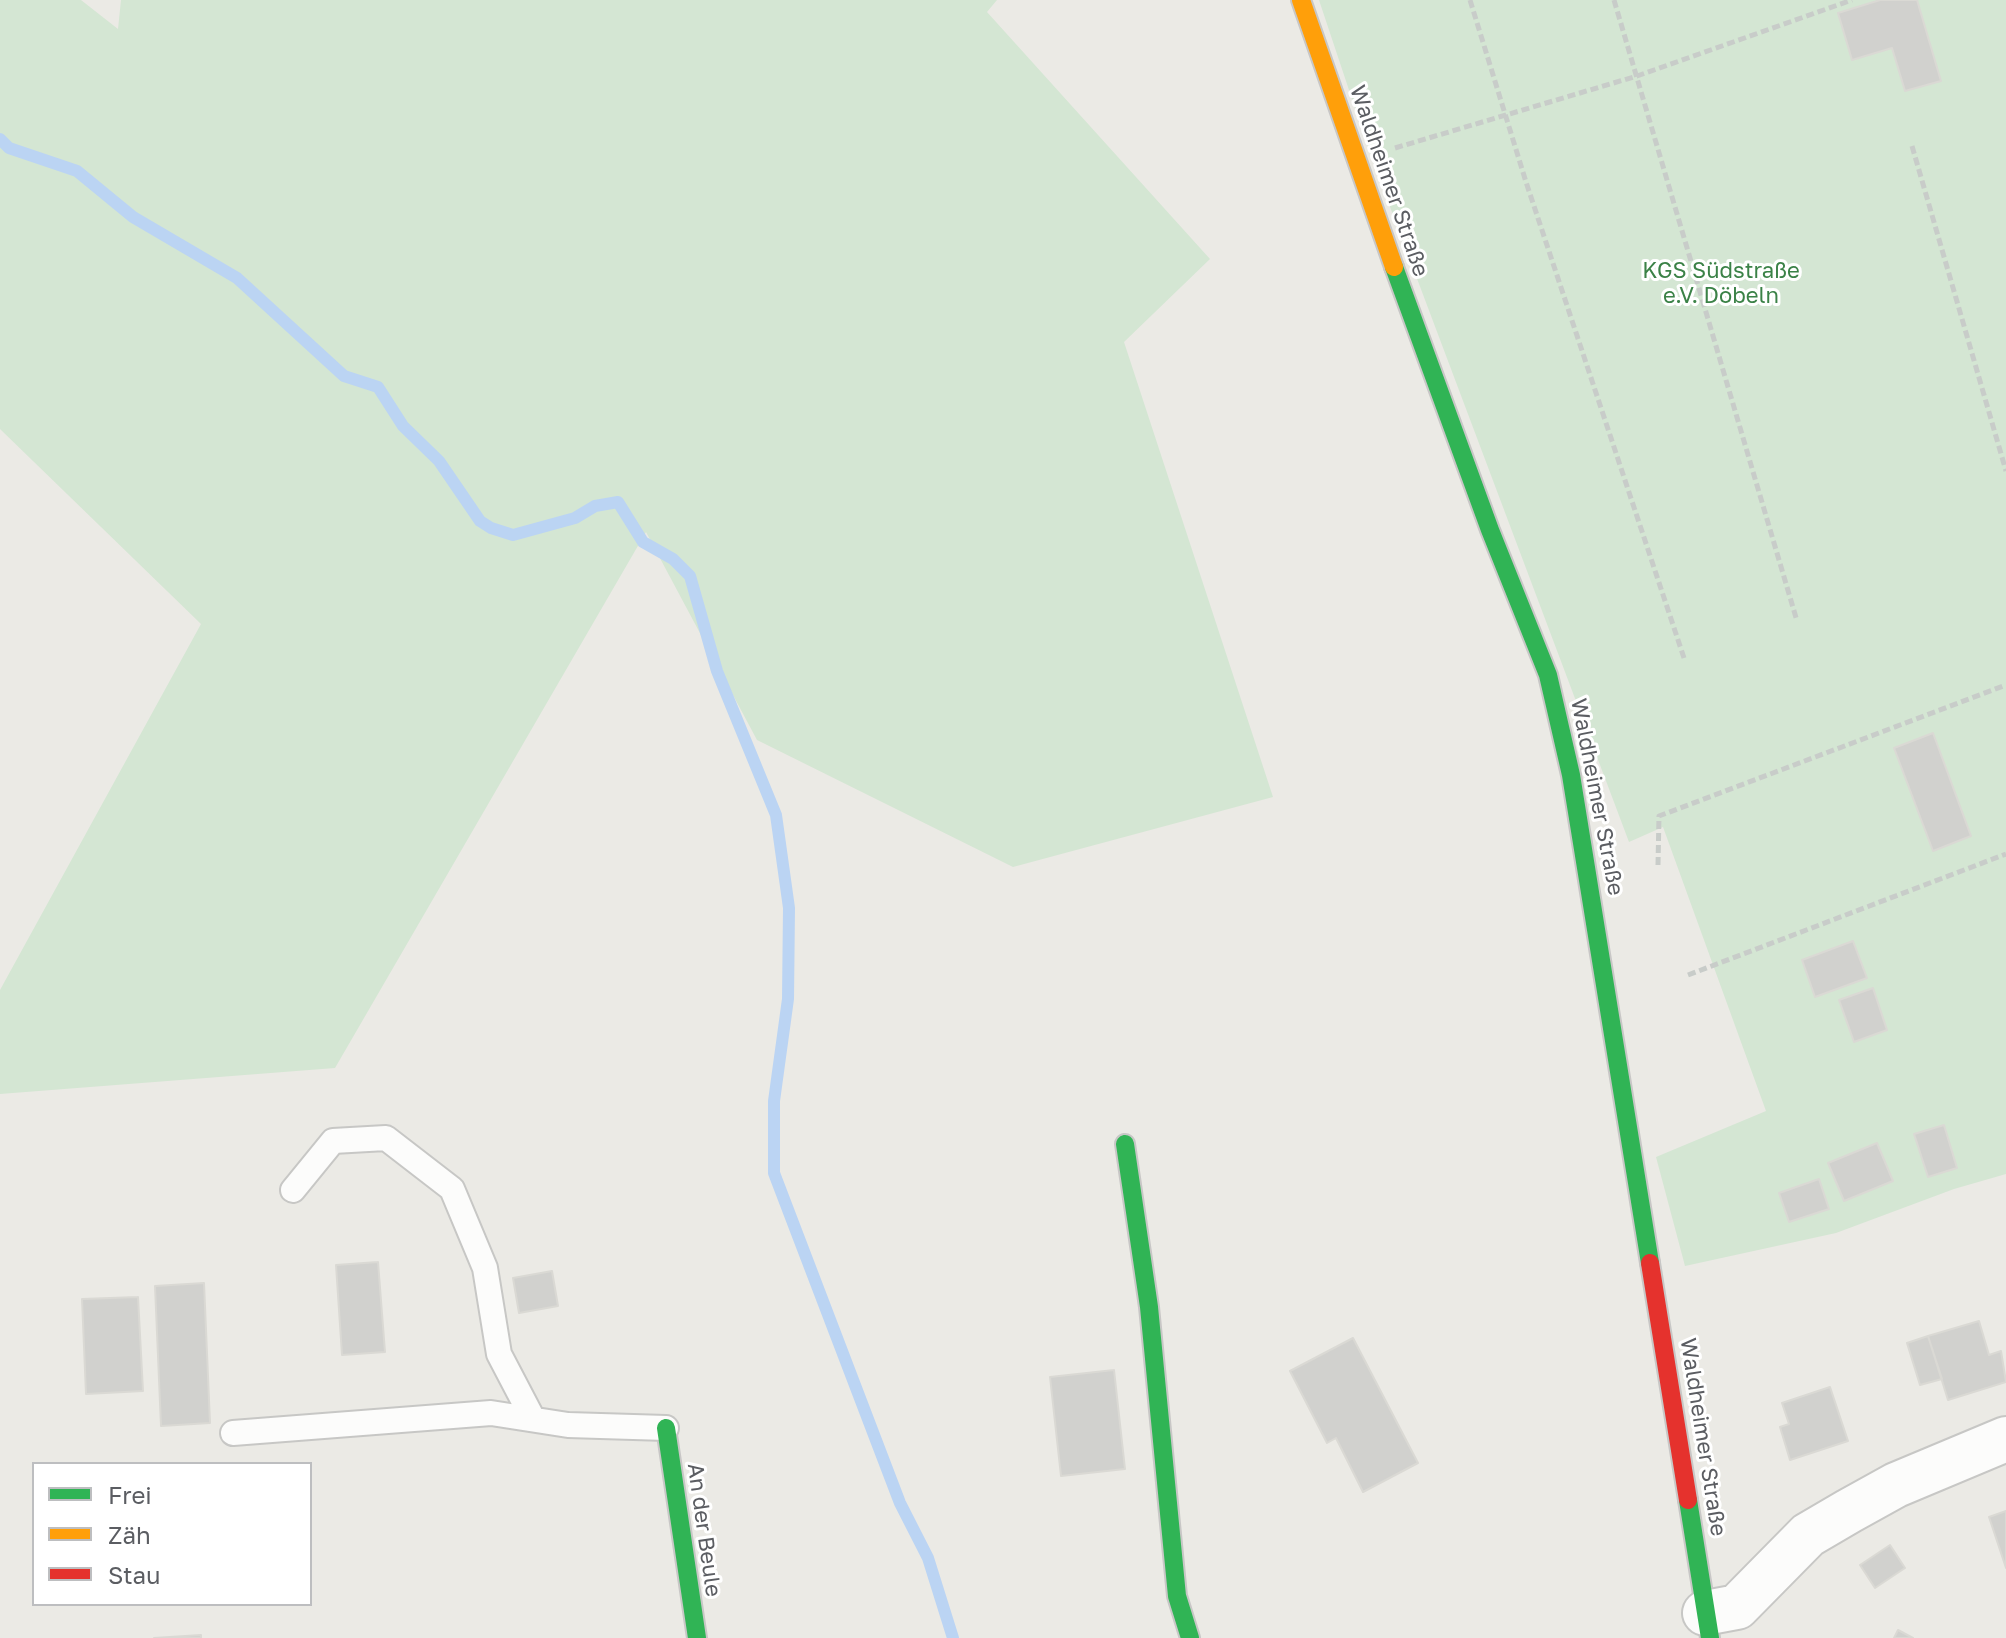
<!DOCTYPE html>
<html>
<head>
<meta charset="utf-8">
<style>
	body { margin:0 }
	#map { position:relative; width:2006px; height:1638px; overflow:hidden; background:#ebeae5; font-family:"Golos Text",sans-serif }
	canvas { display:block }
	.legend { position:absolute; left:32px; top:1462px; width:280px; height:144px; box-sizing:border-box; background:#fff; border:2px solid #bdbec0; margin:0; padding:10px 14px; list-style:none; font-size:24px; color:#5b5d62 }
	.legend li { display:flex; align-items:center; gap:16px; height:40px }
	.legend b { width:40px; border:2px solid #bdbec0 }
</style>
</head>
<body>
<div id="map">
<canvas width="2006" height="1638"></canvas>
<ul class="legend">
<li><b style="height:10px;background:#30b455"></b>Frei</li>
<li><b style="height:10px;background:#ff9f0a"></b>Zäh</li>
<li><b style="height:10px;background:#e5322d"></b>Stau</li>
</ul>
</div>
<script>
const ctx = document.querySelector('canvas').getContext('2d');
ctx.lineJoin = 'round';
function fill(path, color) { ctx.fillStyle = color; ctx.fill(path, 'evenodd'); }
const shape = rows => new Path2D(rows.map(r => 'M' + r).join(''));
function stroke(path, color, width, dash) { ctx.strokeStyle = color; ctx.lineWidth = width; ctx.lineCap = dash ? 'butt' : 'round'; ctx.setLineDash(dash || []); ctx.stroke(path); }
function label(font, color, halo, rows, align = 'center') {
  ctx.font = font + ' "Golos Text",sans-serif'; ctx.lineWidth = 6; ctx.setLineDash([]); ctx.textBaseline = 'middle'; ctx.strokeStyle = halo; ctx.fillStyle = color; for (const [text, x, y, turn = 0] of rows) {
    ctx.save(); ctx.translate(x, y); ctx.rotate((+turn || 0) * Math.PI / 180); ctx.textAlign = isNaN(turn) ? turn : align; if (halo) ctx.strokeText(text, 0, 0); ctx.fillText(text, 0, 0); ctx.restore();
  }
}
fill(shape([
	[0,0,81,0,118,29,121,0,997,0,987,12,1210,259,1124,342,1273,797,1013,867,757,740,646,532,335,1068,0,1094,0,990,201,624,0,429],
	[1319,0,2006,0,2006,1174,1954,1189,1836,1233,1685,1266,1656,1157,1766,1111,1663,827,1629,842,1372,159]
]), '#d4e6d3');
stroke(shape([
	[0,139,9,148,77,171,133,217,237,278,344,376,378,387,403,426,439,461,480,521,491,528,513,535,575,518,595,506,618,502,643,542,673,559,690,576,717,671,776,815,789,908,788,999,774,1101,774,1173,900,1503,928,1558,953,1638]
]), '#bbd4f3', 12);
const building = shape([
	[1880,0,1917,0,1941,81,1905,91,1892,48,1852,60,1838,13,1880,0],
	[1933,733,1971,836,1933,851,1894,748,1933,733],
	[1853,941,1867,978,1815,997,1802,960,1853,941],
	[1873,988,1887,1030,1854,1042,1839,1000,1873,988],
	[1944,1125,1957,1168,1928,1177,1914,1134,1944,1125],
	[1877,1143,1893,1181,1844,1201,1828,1163,1877,1143],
	[1819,1179,1829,1209,1789,1222,1779,1193,1819,1179],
	[378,1262,385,1352,342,1355,336,1265,378,1262],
	[552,1271,558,1306,519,1313,513,1278,552,1271],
	[204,1283,210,1423,161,1426,155,1286,204,1283],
	[138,1297,143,1391,86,1394,82,1299,138,1297],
	[1979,1321,1989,1355,2001,1351,2006,1382,1948,1400,1928,1336,1979,1321],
	[1928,1336,1942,1379,1920,1385,1907,1343,1928,1336],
	[1353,1338,1418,1463,1363,1492,1336,1438,1327,1443,1290,1371,1353,1338],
	[1114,1370,1125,1469,1061,1476,1050,1377,1114,1370],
	[1830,1387,1848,1441,1790,1460,1780,1427,1789,1424,1782,1403,1830,1387],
	[2006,1511,2006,1568,1989,1517,2006,1511],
	[1890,1545,1905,1568,1875,1588,1860,1565,1890,1545],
	[1898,1630,1913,1638,1894,1638,1898,1630],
	[201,1635,201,1638,154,1638,201,1635]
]);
fill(building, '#d1d1ce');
stroke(building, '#dad9d4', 2);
const lane = shape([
	[293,1190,333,1141,386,1138,452,1189,485,1268,499,1354,533,1419],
	[233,1433,491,1413,568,1425,666,1428]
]);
const street = shape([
	[1705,1613,1737,1607,1808,1535,1849,1511,1896,1485,2006,1439]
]);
const fast = shape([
	[1394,267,1490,530,1548,675,1571,775,1650,1263],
	[1125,1144,1149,1307,1177,1596,1190,1638],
	[666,1428,697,1638],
	[1688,1500,1710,1638]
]);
const slow = shape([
	[1301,0,1394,267]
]);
const jam = shape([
	[1650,1263,1688,1500]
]);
stroke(lane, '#c7c7c5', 28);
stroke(street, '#c7c7c5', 48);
stroke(fast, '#c8c7c6', 22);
stroke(slow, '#c8c7c6', 22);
stroke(jam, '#c8c7c6', 22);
stroke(shape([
	[1470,0,1526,182,1685,661],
	[1614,0,1797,621],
	[1912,146,2006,471],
	[1395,148,1637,76,1852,0],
	[1658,865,1659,816,2006,685],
	[1688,975,2006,854]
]), '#c8ccc9', 5, [8, 4]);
stroke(lane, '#fcfcfb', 24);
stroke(street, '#fcfcfb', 44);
stroke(fast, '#30b455', 18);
stroke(slow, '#ff9f0a', 18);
stroke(jam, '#e5322d', 18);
label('22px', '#5b5d62', '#fff', [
	["Waldheimer Straße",1389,181,71],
	["Waldheimer Straße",1597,797,79],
	["Waldheimer Straße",1703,1437,81],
	["An der Beule",704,1530,82]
]);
label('22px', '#3b8247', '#fff', [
	["KGS Südstraße",1721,271],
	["e.V. Döbeln",1721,296]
]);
</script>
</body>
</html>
